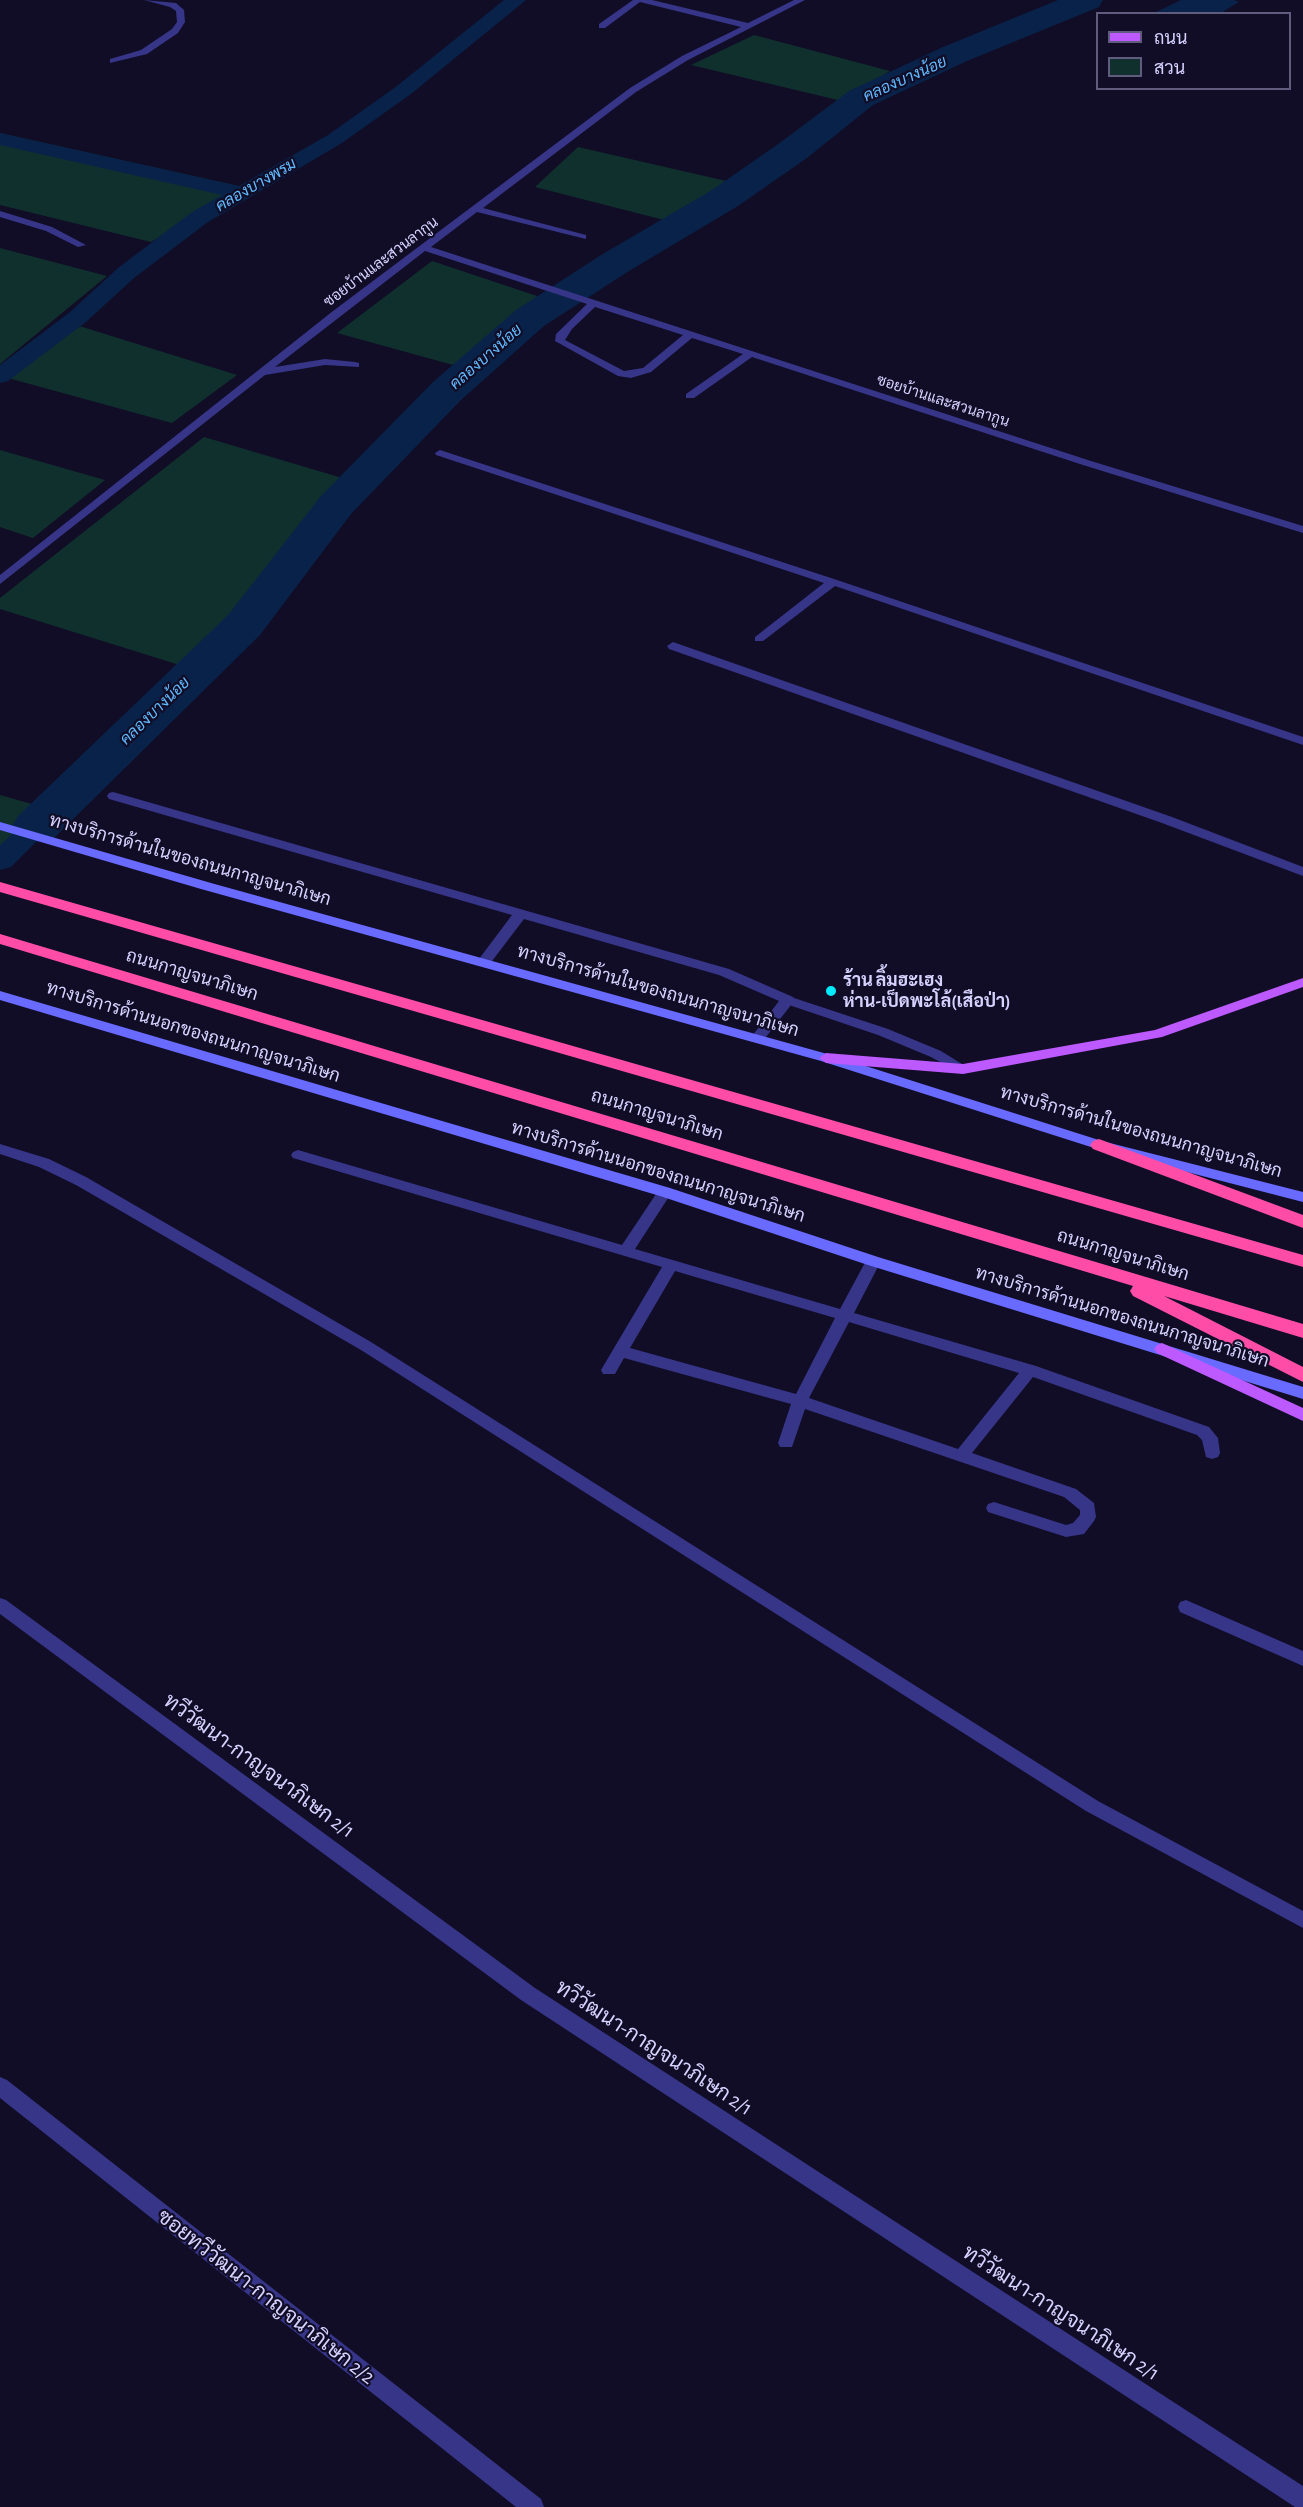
<!DOCTYPE html>
<html>
<head>
<meta charset="utf-8">
<style>
	body { margin:0 }
	#map { position:relative; width:1303px; height:2507px; overflow:hidden; background:#110d26; font-family:"Alegreya Sans",Sarabun,sans-serif }
	canvas { display:block }
	.legend { position:absolute; left:1096px; top:12px; width:195px; height:78px; box-sizing:border-box; background:#110d26; border:2px solid #605c7d; margin:0; padding:8px 10px; list-style:none; font-size:18px; color:#d6d2ff }
	.legend li { display:flex; align-items:center; gap:12px; height:30px }
	.legend b { width:30px; border:2px solid #605c7d }
</style>
</head>
<body>
<div id="map">
<canvas width="1303" height="2507"></canvas>
<ul class="legend">
<li><b style="height:8px;background:#bc59ff"></b>ถนน</li>
<li><b style="height:16px;background:#10302e"></b>สวน</li>
</ul>
</div>
<script>
const ctx = document.querySelector('canvas').getContext('2d');
ctx.lineJoin = 'round';
function fill(path, color) { ctx.fillStyle = color; ctx.fill(path, 'evenodd'); }
const shape = rows => new Path2D(rows.map(r => 'M' + r).join(''));
function stroke(path, color, width, dash) { ctx.strokeStyle = color; ctx.lineWidth = width; ctx.lineCap = dash ? 'butt' : 'round'; ctx.setLineDash(dash || []); ctx.stroke(path); }
function label(font, color, halo, rows, align = 'center') {
  ctx.font = font + ' "Alegreya Sans",Sarabun,sans-serif'; ctx.lineWidth = 4.5; ctx.setLineDash([]); ctx.textBaseline = 'middle'; ctx.strokeStyle = halo; ctx.fillStyle = color; for (const [text, x, y, turn = 0] of rows) {
    ctx.save(); ctx.translate(x, y); ctx.rotate((+turn || 0) * Math.PI / 180); ctx.textAlign = isNaN(turn) ? turn : align; if (halo) ctx.strokeText(text, 0, 0); ctx.fillText(text, 0, 0); ctx.restore();
  }
}
fill(shape([
	[754,35,890,71,842,101,691,65],
	[0,133,243,187,151,242,0,205],
	[578,147,735,183,719,195,672,222,535,187],
	[0,248,107,276,0,364],
	[432,261,540,297,489,341,464,368,337,333],
	[76,325,237,375,172,423,8,378],
	[204,437,349,480,234,626,189,668,0,609,0,598],
	[0,450,105,480,33,538,0,527],
	[0,795,46,808,0,851]
]), '#10302e');
fill(shape([
	[1181,0,1234,0,1239,2,1221,13,1154,13]
]), '#092249');
fill(shape([
	[504,0,526,0,411,94,342,143,208,222,134,278,86,322,8,381,0,383,0,365,70,312,118,268,192,212,222,195,0,145,0,133,239,186,328,135,397,86,504,0],
	[36,818,46,821,51,827,11,867,0,870,0,845,26,821,36,818]
]), '#092249');
fill(shape([
	[1058,0,1103,0,1099,7,967,61,873,105,807,158,738,206,629,271,544,326,461,400,351,514,260,635,54,838,36,842,18,838,11,827,18,816,228,615,321,496,433,382,516,310,601,255,712,190,781,142,849,91,943,47,1058,0]
]), '#092249');
fill(shape([
	[788,996,888,1029,941,1051,970,1069,963,1074,958,1072,931,1057,878,1035,783,1003,781,1000,783,997,788,996],
	[298,1150,622,1245,660,1188,670,1188,672,1192,635,1249,840,1309,868,1257,878,1257,881,1261,854,1313,1036,1366,1209,1427,1218,1438,1220,1453,1218,1457,1212,1459,1206,1457,1202,1440,1197,1435,1033,1377,972,1453,1076,1489,1094,1503,1096,1517,1094,1521,1084,1534,1066,1537,988,1512,986,1508,988,1504,994,1502,1066,1525,1073,1523,1080,1515,1080,1510,1064,1497,805,1409,792,1447,780,1447,778,1443,791,1404,624,1358,615,1374,603,1374,601,1370,662,1267,293,1158,291,1155,293,1152,298,1150],
	[675,1271,835,1318,796,1394,630,1348,675,1271],
	[849,1322,1019,1373,958,1449,809,1398,849,1322],
	[1186,1600,1303,1651,1303,1666,1180,1612,1178,1607,1180,1602,1186,1600]
]), '#363588');
fill(shape([
	[144,0,176,3,184,10,185,22,178,33,147,54,110,63,110,59,141,50,172,29,177,22,176,11,170,7,144,0],
	[633,0,652,0,748,23,794,0,805,0,688,60,636,92,483,208,586,235,586,239,477,212,431,247,1091,461,1303,526,1303,533,1083,465,752,357,694,398,686,398,686,394,743,354,692,338,651,372,631,378,618,376,555,341,556,334,587,304,425,251,275,367,325,359,355,362,359,363,359,367,325,365,265,375,0,584,0,575,333,311,630,88,682,56,741,27,640,2,605,28,599,28,599,24,633,0],
	[595,307,683,335,643,368,624,371,565,340,572,329,595,307],
	[0,211,52,227,86,245,78,247,46,231,0,217,0,211],
	[440,450,837,580,1303,737,1303,745,835,586,763,641,755,641,755,637,824,583,436,455,435,453,440,450],
	[673,642,1172,817,1303,867,1303,876,1162,823,669,649,667,646,673,642],
	[113,792,729,969,793,997,795,1000,762,1042,752,1042,750,1039,752,1036,779,1001,719,975,524,919,489,965,479,965,477,962,479,959,512,915,109,799,107,796,109,793,113,792],
	[0,1144,49,1159,86,1177,371,1342,1098,1801,1303,1911,1303,1928,1086,1811,361,1350,76,1185,39,1167,0,1154,0,1144],
	[0,1598,6,1600,535,1988,1303,2486,1303,2507,1295,2507,521,2000,0,1614,0,1598],
	[0,2077,7,2080,541,2499,544,2507,516,2507,0,2098,0,2077]
]), '#363588');
fill(shape([
	[0,822,211,883,831,1055,1102,1141,1303,1192,1303,1202,1094,1148,821,1061,201,889,0,830,0,822],
	[0,991,670,1188,878,1257,1303,1387,1303,1399,868,1265,660,1196,0,1000,0,991]
]), '#696aff');
fill(shape([
	[1303,978,1303,987,1162,1037,963,1074,826,1063,819,1058,826,1053,963,1064,1155,1030,1303,978],
	[1162,1343,1303,1408,1303,1421,1157,1353,1154,1349,1157,1345,1162,1343]
]), '#bc59ff');
fill(shape([
	[0,882,1303,1255,1303,1267,0,892,0,882],
	[0,934,1303,1324,1303,1338,1164,1296,1303,1367,1303,1382,1133,1296,1130,1291,1133,1286,0,944,0,934],
	[1099,1139,1303,1215,1303,1228,1093,1149,1090,1145,1093,1141,1099,1139]
]), '#ff4da7');
for (const [x, y, r, color] of [
	[831,991,6,"#00ebfd"]
]) { const dot = new Path2D(); dot.arc(x, y, r, 0, 2 * Math.PI); ctx.fillStyle = color; ctx.fill(dot); stroke(dot, '#110d26', 2); }
label('15px', '#d6d2ff', '#110d26', [
	["ซอยบ้านและสวนลากูน",381,262,-37],
	["ซอยบ้านและสวนลากูน",943,401,18]
]);
label('italic 16px', '#60baff', '#110d26', [
	["คลองบางน้อย",905,79,-24],
	["คลองบางพรม",256,185,-30],
	["คลองบางน้อย",486,357,-41],
	["คลองบางน้อย",155,711,-44]
]);
label('18px', '#d6d2ff', '#110d26', [
	["ทางบริการด้านในของถนนกาญจนาภิเษก",190,860,16],
	["ถนนกาญจนาภิเษก",192,975,17],
	["ทางบริการด้านในของถนนกาญจนาภิเษก",658,991,16],
	["ทางบริการด้านนอกของถนนกาญจนาภิเษก",193,1032,17],
	["ถนนกาญจนาภิเษก",657,1115,17],
	["ทางบริการด้านในของถนนกาญจนาภิเษก",1141,1132,16],
	["ทางบริการด้านนอกของถนนกาญจนาภิเษก",658,1172,17],
	["ถนนกาญจนาภิเษก",1123,1255,17],
	["ทางบริการด้านนอกของถนนกาญจนาภิเษก",1122,1317,17]
]);
label('bold 18px', '#d6d2ff', '#110d26', [
	["ร้าน ลิ้มฮะเฮง",843,981],
	["ห่าน-เป็ดพะโล้(เสือป่า)",843,1002]
], 'left');
label('21px', '#d6d2ff', '#110d26', [
	["ทวีวัฒนา-กาญจนาภิเษก 2/1",259,1766,36],
	["ทวีวัฒนา-กาญจนาภิเษก 2/1",654,2048,33],
	["ซอยทวีวัฒนา-กาญจนาภิเษก 2/2",266,2297,38],
	["ทวีวัฒนา-กาญจนาภิเษก 2/1",1061,2313,33]
]);
</script>
</body>
</html>
